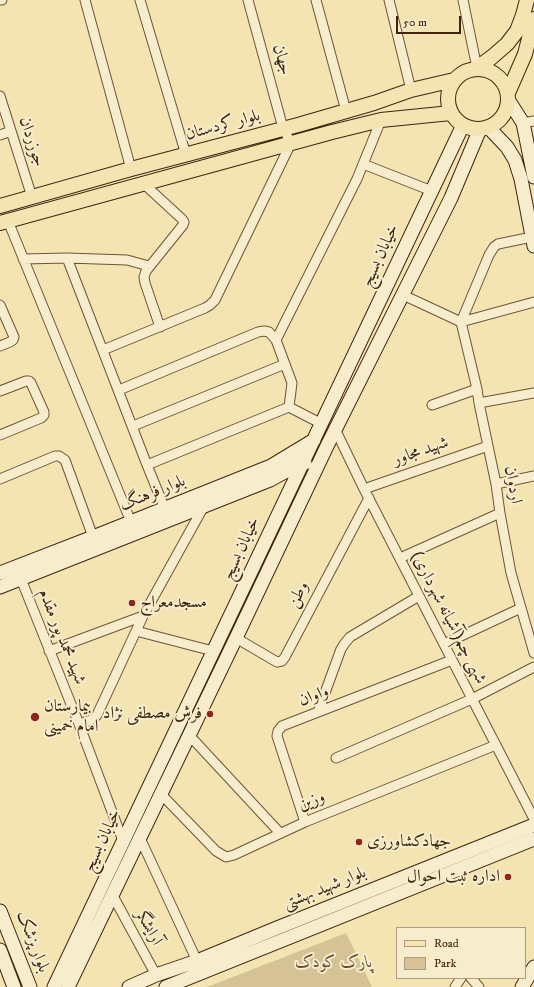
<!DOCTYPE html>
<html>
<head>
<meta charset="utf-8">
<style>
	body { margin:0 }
	#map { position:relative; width:534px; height:987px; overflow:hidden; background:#f3e4b2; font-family:"IM FELL DW Pica",serif }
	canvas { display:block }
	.legend { position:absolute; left:396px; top:927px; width:130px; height:52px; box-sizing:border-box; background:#f7edcd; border:1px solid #ae9d81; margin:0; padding:5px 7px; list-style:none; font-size:12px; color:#40240f }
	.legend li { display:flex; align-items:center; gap:8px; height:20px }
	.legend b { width:20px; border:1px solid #ae9d81 }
	.scale { position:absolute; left:396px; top:16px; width:65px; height:18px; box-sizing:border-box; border:2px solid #40240f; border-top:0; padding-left:5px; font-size:12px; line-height:14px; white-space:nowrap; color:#40240f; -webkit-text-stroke:3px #f7edcd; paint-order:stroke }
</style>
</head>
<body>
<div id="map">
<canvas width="534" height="987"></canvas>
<ul class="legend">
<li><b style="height:5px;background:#f3e4b2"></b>Road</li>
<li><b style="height:11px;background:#d5c396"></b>Park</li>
</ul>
<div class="scale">50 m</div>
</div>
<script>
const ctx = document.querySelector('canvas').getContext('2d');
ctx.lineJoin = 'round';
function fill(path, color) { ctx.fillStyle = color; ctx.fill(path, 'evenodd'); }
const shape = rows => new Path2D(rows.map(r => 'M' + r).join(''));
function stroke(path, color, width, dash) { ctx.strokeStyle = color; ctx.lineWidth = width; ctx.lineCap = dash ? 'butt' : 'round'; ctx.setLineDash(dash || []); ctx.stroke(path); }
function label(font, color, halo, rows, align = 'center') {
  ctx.font = font + ' "IM FELL DW Pica",Amiri,serif'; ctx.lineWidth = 4; ctx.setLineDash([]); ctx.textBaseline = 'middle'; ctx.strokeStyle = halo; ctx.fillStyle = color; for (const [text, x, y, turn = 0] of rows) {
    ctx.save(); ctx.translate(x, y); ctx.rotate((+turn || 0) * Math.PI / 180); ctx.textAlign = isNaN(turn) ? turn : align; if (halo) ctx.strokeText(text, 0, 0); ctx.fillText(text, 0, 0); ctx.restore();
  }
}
fill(shape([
	[346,933,372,987,207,987]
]), '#d5c396');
const street = shape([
	[0,0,2,0],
	[85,0,131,169],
	[140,0,186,155],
	[316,0,346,111],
	[389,0,411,90],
	[463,0,477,68],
	[0,96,32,197],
	[523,123,534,121],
	[0,135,11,131],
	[363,164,432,191],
	[144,184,182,219,184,222,183,225,146,271,144,277,145,283,160,327],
	[8,221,131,522],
	[67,258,147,465,167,514],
	[23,259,67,258,127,260,149,266],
	[403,295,461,322,534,302],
	[0,305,14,337,13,340,10,342,0,346],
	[461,322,477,389,479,403,496,484,500,513,511,573,534,653],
	[461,322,489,255,494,247,498,244,532,237],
	[276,340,357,179,381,120],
	[103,350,205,308,210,305,215,300,291,143,283,128,248,0],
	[119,390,258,332,264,331,269,332,276,340,292,383,289,407,322,424],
	[0,391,26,381,29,381,31,383,44,412,44,415,41,418,0,435],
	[479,403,534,393],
	[432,405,477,389],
	[133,426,285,364],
	[336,431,364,489,534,819],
	[147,465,289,407],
	[0,479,55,456,59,456,65,460,93,537],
	[496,484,534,476],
	[364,489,488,446],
	[400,558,500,513],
	[21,579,79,724,123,841],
	[136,631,213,651],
	[236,638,277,662,282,661,285,657,369,498],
	[444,644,521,608],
	[49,651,143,616],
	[318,712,341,649,345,643,350,637,419,596],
	[79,724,88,721,94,718,97,715,143,616,204,506],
	[189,735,280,833],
	[336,758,472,699,534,667],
	[161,794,216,851,226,857,234,855,305,822,496,745],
	[305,822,277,736,278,731,282,726,452,660],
	[140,838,197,961],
	[113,896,156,975],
	[471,978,479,987],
	[455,987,461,978]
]);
const secondary = shape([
	[509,101,523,123,534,177],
	[489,128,507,147,515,160,521,179,534,246],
	[0,573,93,537,271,466,314,440],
	[0,587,270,480,303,462,305,463],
	[0,911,30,987],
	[0,950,14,987],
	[54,987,463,125],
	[68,987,236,638,327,446,451,198,480,129],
	[129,987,156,975,197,961,277,928,534,825],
	[166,987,534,839],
	[522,987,534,967]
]);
const primary = shape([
	[477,68,492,57,507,44,517,31,523,15,527,0],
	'448 99a30 30 0 1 1 60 0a30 30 0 1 1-60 0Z',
	[508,93,525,54,534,19],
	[0,206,131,169,298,125,374,103,411,90,454,80],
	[0,223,332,132,381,120,451,113]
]);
stroke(street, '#6d5438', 11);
stroke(secondary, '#40240f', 15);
stroke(primary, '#40240f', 16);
stroke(street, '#f7edcd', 9);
stroke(secondary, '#f7edcd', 13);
stroke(primary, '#f3e4b2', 14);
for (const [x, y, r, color] of [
	[132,603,4,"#8f2418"],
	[210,714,4,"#8f2418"],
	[35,717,5,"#8f2418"],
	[359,842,4,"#8f2418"],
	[508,877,4,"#8f2418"]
]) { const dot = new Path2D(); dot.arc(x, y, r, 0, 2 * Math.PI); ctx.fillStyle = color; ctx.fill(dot); stroke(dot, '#f7edcd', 1.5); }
label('17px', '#40240f', '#f7edcd', [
	["جهان",281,60,74],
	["بلوار کردستان",223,126,-15],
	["جوزردان",31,142,72],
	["خیابان بسیج",381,256,-65],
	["شهید مجاور",421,452,-19],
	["اردوان",512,485,80],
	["بلوار فرهنگ",153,494,-22],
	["خیابان بسیج",242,549,-65],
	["وطن",299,595,-62],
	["شهی چم(آشیانه شهرداری)",448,618,63],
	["شهید محمد پور مقدم",61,637,68],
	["واوان",314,697,-21],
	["وزین",312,802,-22],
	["خیابان بسیج",103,841,-65],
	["بلوار شهید بهشتی",325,889,-22],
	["آرایشگر",148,928,61],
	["بلوار پزشک",32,942,69]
]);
label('17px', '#40240f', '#f7edcd', [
	["مسجدمعراج",140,603],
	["بیمارستان",44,707],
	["امام خمینی",44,727],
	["فرش مصطفی نژاد",202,714,"right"],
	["جهادکشاورزی",367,842],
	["اداره ثبت احوال",500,877,"right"]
], 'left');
label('italic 17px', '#654c31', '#f7edcd', [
	["پارک کودک",334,963]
]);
</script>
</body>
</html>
